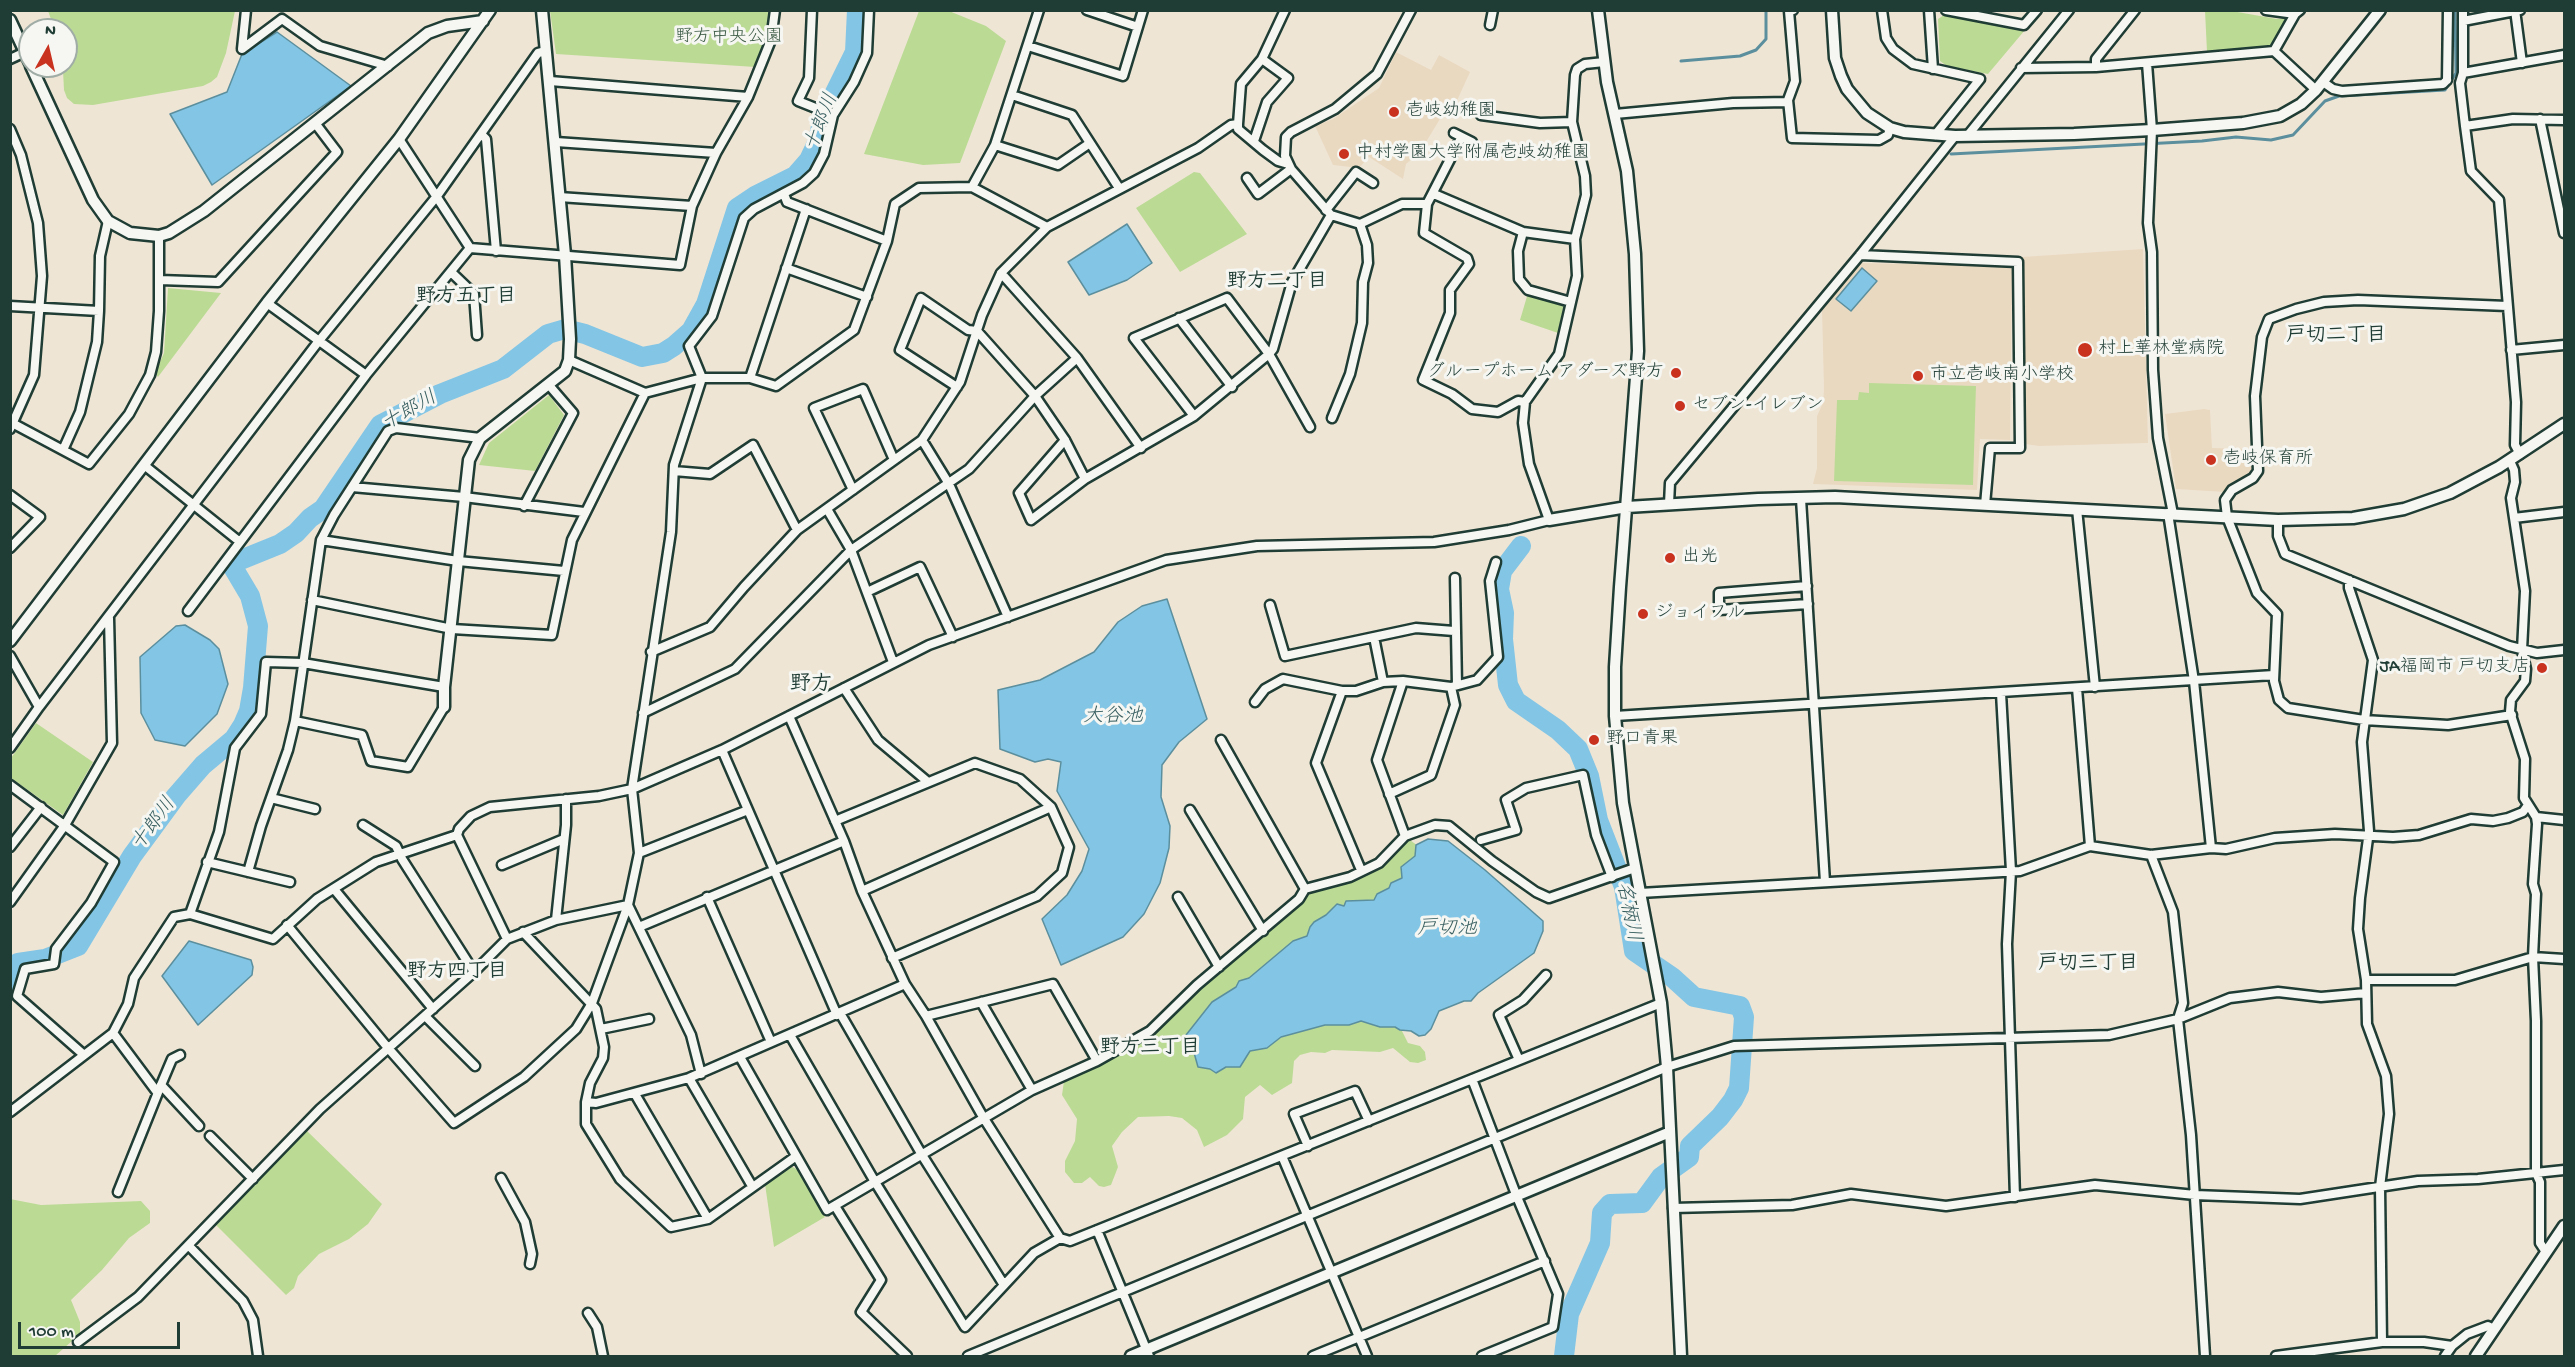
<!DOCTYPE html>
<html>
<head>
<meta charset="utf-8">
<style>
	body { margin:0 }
	#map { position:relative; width:2575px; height:1367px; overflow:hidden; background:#efe5d5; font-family:"Gochi Hand",sans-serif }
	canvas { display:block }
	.frame { position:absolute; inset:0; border:12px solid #1f3d34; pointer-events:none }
	.north { position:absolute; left:18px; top:18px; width:60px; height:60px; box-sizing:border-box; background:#f6f6f2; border:2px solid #a0aca6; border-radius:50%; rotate:8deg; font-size:16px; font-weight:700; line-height:24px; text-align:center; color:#1f3d34 }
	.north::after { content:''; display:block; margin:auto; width:21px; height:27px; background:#c8321e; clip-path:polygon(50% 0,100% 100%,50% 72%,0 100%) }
	.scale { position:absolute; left:18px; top:1322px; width:162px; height:27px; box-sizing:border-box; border:3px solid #1f3d34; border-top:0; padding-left:8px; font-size:18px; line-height:21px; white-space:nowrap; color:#1f3d34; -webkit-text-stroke:4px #f6f6f2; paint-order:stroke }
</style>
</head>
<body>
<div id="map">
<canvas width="2575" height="1367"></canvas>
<div class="frame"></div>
<div class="north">N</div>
<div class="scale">100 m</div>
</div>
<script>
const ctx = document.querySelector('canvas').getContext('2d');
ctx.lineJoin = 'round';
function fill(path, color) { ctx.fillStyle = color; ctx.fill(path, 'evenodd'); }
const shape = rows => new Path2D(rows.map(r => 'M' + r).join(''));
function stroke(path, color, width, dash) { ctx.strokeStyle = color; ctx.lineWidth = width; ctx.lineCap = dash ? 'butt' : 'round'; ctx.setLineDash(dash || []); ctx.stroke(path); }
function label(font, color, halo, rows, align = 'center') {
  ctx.font = font + ' "Gochi Hand","Klee One",sans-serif'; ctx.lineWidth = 6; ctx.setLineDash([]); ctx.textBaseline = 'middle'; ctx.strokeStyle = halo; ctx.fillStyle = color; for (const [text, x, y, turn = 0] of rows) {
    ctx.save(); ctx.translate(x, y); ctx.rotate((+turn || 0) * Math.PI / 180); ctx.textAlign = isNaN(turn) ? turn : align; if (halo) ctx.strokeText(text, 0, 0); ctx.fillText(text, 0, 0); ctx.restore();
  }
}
fill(shape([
	[1396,52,1431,70,1439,55,1470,72,1455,105,1449,104,1420,152,1406,164,1403,179,1369,157,1359,168,1333,165,1315,126,1333,119,1379,88],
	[2143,249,2148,443,2039,446,2025,444,2022,257],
	[1859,263,2010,266,2012,270,2010,440,1980,439,1977,490,1813,484,1817,468,1817,416,1823,403,1824,389,1822,310],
	[2204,409,2210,410,2212,448,2250,449,2252,470,2225,492,2176,489,2165,414]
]), '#ead9c1');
fill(shape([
	[48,11,48,10,235,11,226,53,217,77,211,82,203,86,93,105,74,104,67,98,64,90,63,71,63,66,66,66,66,30,55,30],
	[550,11,769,11,767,38,755,67,556,54],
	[919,11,949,11,986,26,1006,41,960,163,923,165,864,154],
	[2205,11,2232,11,2277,19,2289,18,2273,45,2207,52],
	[1944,15,2025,30,1988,74,1947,66,1940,61,1938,19],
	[1194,172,1200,173,1247,234,1180,272,1136,208],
	[168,288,221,293,158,377,155,373,164,353],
	[1528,293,1564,303,1558,333,1520,320],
	[1869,383,1976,386,1973,485,1834,481,1837,400,1858,400,1859,392,1869,393],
	[549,395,564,415,535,471,479,465,489,443],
	[36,723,93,762,63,815,11,778,11,758],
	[1410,840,1418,846,1420,852,1408,874,1250,1048,1281,1034,1307,1027,1357,1020,1400,1027,1408,1043,1420,1046,1425,1052,1426,1060,1418,1063,1410,1062,1393,1048,1380,1052,1332,1050,1325,1053,1311,1052,1300,1055,1294,1061,1292,1083,1272,1095,1260,1085,1245,1097,1243,1119,1227,1135,1204,1147,1197,1130,1182,1118,1169,1116,1138,1117,1122,1132,1112,1146,1118,1167,1111,1185,1104,1187,1099,1186,1090,1177,1082,1183,1074,1183,1065,1172,1065,1161,1075,1141,1077,1119,1062,1095,1064,1081,1093,1067,1153,1033,1308,892,1347,882,1380,867,1403,843],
	[306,1130,382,1204,368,1224,349,1239,319,1254,298,1276,294,1288,286,1295,216,1225],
	[791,1166,798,1170,825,1217,774,1247,765,1184],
	[10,1199,41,1205,141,1201,150,1211,150,1223,129,1238,102,1270,71,1300,80,1322,80,1334,55,1356,11,1356]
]), '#bbdb95');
const water = shape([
	[277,32,351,86,212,185,170,114,227,92,242,54,277,32],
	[1127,224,1152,263,1127,280,1089,295,1068,262,1127,224],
	[1862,268,1877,281,1851,311,1836,299,1862,268],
	[1167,599,1207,719,1179,742,1162,765,1161,797,1170,826,1169,848,1160,883,1144,914,1123,937,1061,965,1042,919,1067,895,1082,871,1089,849,1057,791,1061,762,1048,759,1035,762,1000,749,998,690,1040,680,1094,652,1118,622,1142,606,1167,599],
	[185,625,210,640,219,649,228,684,217,714,185,746,155,740,141,713,140,657,176,626,185,625],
	[1428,839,1448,841,1485,870,1543,921,1543,931,1534,953,1478,993,1471,1001,1464,1001,1439,1011,1431,1029,1425,1035,1419,1036,1411,1031,1400,1030,1395,1027,1380,1027,1361,1021,1349,1025,1325,1025,1281,1037,1267,1048,1250,1051,1240,1067,1226,1067,1216,1073,1210,1069,1198,1067,1191,1042,1186,1035,1212,1002,1236,987,1239,981,1249,978,1293,941,1307,936,1310,927,1314,922,1326,915,1337,904,1344,906,1346,901,1374,900,1377,894,1389,888,1391,883,1402,878,1401,867,1415,856,1416,845,1428,839],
	[189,941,251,960,253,967,252,975,198,1025,162,976,189,941]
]);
fill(water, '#83c5e4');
stroke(water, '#5b8f9e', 1.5);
stroke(shape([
	[1681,61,1740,56,1756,50,1766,39,1766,10],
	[1951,154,2202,141,2236,137,2271,140,2293,135,2325,101,2339,96,2445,90,2456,73,2455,10],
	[10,964,18,963]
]), '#5b8f9e', 3);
stroke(shape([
	[1521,546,1502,571,1499,589,1504,613,1503,639,1508,685,1516,701,1558,730,1578,749,1589,776,1598,820,1624,887,1634,951,1672,977,1694,997,1740,1006,1744,1017,1739,1088,1733,1100,1720,1117,1690,1146,1689,1157,1661,1177,1642,1203,1610,1204,1602,1213,1600,1243,1569,1314,1564,1356],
	[10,983,18,963,45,959,78,946,132,856,176,796,203,765,234,739,243,725,249,711,253,688,258,626,250,596,234,569,238,561,280,544,296,533,310,518,323,509,380,425,440,394,503,369,548,334,565,329,585,334,642,357,663,353,674,346,691,331,706,304,737,208,755,196,795,176,809,160,818,141,823,117,855,52,857,10]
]), '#83c5e4', 20);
const minor = shape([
	[246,10,242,49,282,19,320,46,388,66],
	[812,10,809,78,798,101,833,115],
	[1087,10,1138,27],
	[1285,10,1262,59,1241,84,1238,124,1238,129,1263,150,1278,161,1288,164],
	[1411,10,1377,74,1335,109,1291,132,1286,137,1285,156,1291,169,1331,215,1360,224,1402,204,1427,204],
	[1793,10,1789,11,1795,81,1788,100,1792,138,1879,140,1888,135,1890,128],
	[1882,10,1886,38,1893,49,1913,64,1980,79,1935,135],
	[1929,10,1933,69],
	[1946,10,2024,25,2037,10],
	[2266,10,2295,14],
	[2463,10,2463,73,2460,83,2465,126,2471,171,2499,200,2516,402,2515,445,2520,454],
	[2515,10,2522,63],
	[2463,21,2520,10],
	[1490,25,1493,10],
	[1028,46,1123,76,1143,10],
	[2274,51,2295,14,2300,10],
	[10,59,25,52],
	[2147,63,2152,130,2148,223,2152,252,2153,370,2158,438,2173,514],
	[2096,67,2096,59,2135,10],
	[2021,68,2096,67,2274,51,2316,90],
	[2463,73,2564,55],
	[2447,80,2448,10],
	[550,81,748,97],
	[2323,82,2333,89,2342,91,2443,84,2447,80],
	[1012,95,1072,115,1119,188],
	[1615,114,1733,103,1788,102],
	[1481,115,1540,123,1572,122],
	[2540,119,2564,233],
	[2465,126,2513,119,2564,120],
	[10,129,21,155,38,223,42,276,34,375,10,429],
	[1454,133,1472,142],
	[481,134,486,139,496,251],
	[1968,135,2069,10],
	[1461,138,1427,204,1424,233,1467,258,1469,264,1450,290,1450,313,1423,380,1452,394,1472,409,1498,412,1518,401,1525,402],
	[399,139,470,248],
	[1254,141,1267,102,1288,78,1262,59],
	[556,142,716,153],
	[995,145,1058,165,1090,143],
	[1513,151,1547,153,1578,149],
	[1247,178,1258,194,1291,169],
	[972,187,995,145,1039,10],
	[784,194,787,202,887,241],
	[1434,194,1523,232,1575,239],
	[559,197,692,206],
	[1326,210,1356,172,1373,183],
	[1523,232,1518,251,1519,279,1528,290,1571,302],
	[470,248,680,265,692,206,716,153,748,97,771,40,775,10],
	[1860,255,2018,262,2020,448,1990,448,1985,505],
	[786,268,867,297],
	[451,272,474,294,477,335],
	[1001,273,1077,358,1141,448],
	[160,280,218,282,337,152,315,123],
	[267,303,366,375],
	[10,306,99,311,100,256,108,221],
	[2507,306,2358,300,2324,302,2296,309,2269,319,2262,337,2255,396,2258,471,2253,478,2232,490,2225,500,2227,517,2257,593,2277,614,2274,681,2279,700,2288,708,2364,720,2448,725,2512,715],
	[1179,318,1232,387],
	[2511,350,2564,345],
	[569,360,645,393,702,378,750,378,776,386,854,330,887,241,895,204,919,188,972,187,1047,227],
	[750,378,806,209],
	[957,387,900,350,921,298,968,330,977,331,1035,396,1065,440,1085,479],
	[1194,416,1134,338,1227,298,1269,354,1310,427],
	[1332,418,1350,374,1362,323,1363,282,1368,263,1367,245,1360,224],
	[14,424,89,464,129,414,150,375,156,352,159,311,159,236],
	[922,440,949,484,1008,617],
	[1065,440,1019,493,1031,520,1085,479,1194,416,1269,354,1273,349,1292,282,1331,215],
	[63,450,80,412,97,342,99,311],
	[2510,461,2514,470,2515,482,2511,498,2525,591,2522,650,2526,669,2525,681,2511,700,2510,712,2525,759,2524,798,2536,817,2537,824,2533,884,2536,894,2533,957,2536,1021,2536,1173,2540,1182,2540,1243,2546,1252],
	[144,465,240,542],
	[674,471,710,474,753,445,797,530],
	[352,487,464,497,584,512],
	[853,490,814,408,863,389,894,460],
	[10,495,40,517,10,548],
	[1801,499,1825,882],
	[1669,504,1670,483,1860,255,1955,136],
	[524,506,573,413,548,384],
	[827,509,851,550,893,662],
	[2077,509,2095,687],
	[2168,513,2194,681,2211,848],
	[2514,518,2564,512],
	[2278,520,2278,536,2285,554,2509,646,2537,653,2564,650],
	[321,540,458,561,564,571],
	[1455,578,1457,685],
	[2349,580,2349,588,2373,660,2362,742,2369,831,2360,898,2358,929,2366,980,2367,1024,2386,1076,2389,1114,2380,1187,2382,1342],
	[1807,586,1719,593,1719,610,1808,604],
	[867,592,920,567,953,637],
	[312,600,452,629,552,635,572,540,645,393],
	[1270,605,1285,656,1416,628,1454,631],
	[188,611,366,375,470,248],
	[1374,637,1383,682],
	[651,652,710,627,744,587,797,530,922,440,960,382,982,315,1001,273,1047,227,1198,148,1231,125,1238,124],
	[10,656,39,707],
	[1403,681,1377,760,1405,836],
	[844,688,878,740,928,782],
	[2077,688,2090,846],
	[1342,691,1316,763,1361,870],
	[2001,693,2011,871,2007,944,2015,1197],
	[1255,702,1265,689,1283,679,1342,691,1356,691,1383,682,1403,681,1451,687,1477,680,1498,657,1490,581,1496,562],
	[643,713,735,669,851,550,969,469,1035,396,1077,358],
	[789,716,844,841,862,891,905,984,926,1016,983,1117,1060,1238,1070,1241,1661,1003],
	[1615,716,2274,675],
	[295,721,362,735,371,761,408,767,444,707],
	[1221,740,1305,889],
	[10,748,39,707,318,342,437,196,538,53,546,51],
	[722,750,837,1015],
	[10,785,114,862,91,903,56,949,54,964,25,969,17,996,84,1055],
	[1389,794,1431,775,1455,705,1451,687],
	[271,798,315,809],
	[1190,810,1263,931],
	[2536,817,2564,820],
	[835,821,975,763,1020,779,1051,807,1069,847,1062,873,1037,896,892,958],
	[363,825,396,846,402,859,474,972],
	[457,835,507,939],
	[1481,840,1516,830,1506,800,1526,788,1583,775,1596,835,1612,877],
	[10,847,41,807],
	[639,853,748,810],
	[2151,855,2173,912,2183,1003,2178,1019,2191,1135,2205,1356],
	[207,862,290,882],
	[502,865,564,839],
	[248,872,261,826,288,750,295,721,321,540,334,515,388,431,396,428,480,438],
	[334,889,433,1009],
	[862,891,1051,807],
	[1640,893,2020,871,2090,846,2151,855,2211,848,2226,849,2275,838,2335,834,2393,837,2419,835,2471,819,2493,821,2508,818,2523,812,2528,805],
	[707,897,771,1042],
	[1178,897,1219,967],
	[10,902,65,825,112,743,109,618],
	[628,905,691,1035,701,1074],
	[190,914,219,832,235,748,261,714,266,662,303,663,444,687],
	[556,920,566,825,566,799],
	[287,925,388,1048,454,1123,524,1077,576,1029,592,1003,628,905,639,853,632,789,671,532,674,465,702,378,689,346,712,316,744,218,754,209,803,183,814,173,824,154,833,115,854,82,867,53,869,10],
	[639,927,844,841],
	[523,932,596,1009,604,1047,603,1058,590,1083,586,1102,586,1124,620,1179,671,1227,708,1219,795,1157],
	[2366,980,2455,980,2533,957,2564,959],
	[981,1002,1032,1090],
	[840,1013,922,1155,1004,1285],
	[425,1016,475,1066],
	[926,1016,1053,984,1097,1061],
	[601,1029,649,1019],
	[113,1033,157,1092],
	[790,1035,875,1182,965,1327,1034,1253,1060,1238],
	[740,1057,827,1210,1032,1090,1097,1061,1150,1031,1197,985,1299,899,1305,889,1350,877,1379,863,1405,836,1435,825,1449,826,1492,861,1536,892,1549,898,1635,868],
	[1519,1060,1499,1015,1523,1000,1546,975],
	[689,1078,752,1186],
	[1472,1079,1517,1197,1558,1294,1553,1327,1482,1356],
	[161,1085,199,1126],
	[635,1094,708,1219],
	[586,1102,596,1103,689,1078,905,984],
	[10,1112,113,1033,128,1004,134,978,174,917,190,914,273,939,317,899,376,862,457,835,459,829,471,816,490,807,599,796,632,789,722,750,929,645,1166,560,1257,546,1434,542,1509,530,1549,520,1529,464,1523,423,1525,402,1559,354,1577,276,1575,239,1586,195,1585,176,1572,122,1575,75,1577,69,1585,64,1604,62],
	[210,1136,253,1179],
	[1308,1146,1294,1114,1355,1091,1369,1121],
	[1282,1156,1367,1356],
	[501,1178,525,1222,532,1254,530,1264],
	[118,1192,161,1085,172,1059,180,1055],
	[835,1206,881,1280,861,1312,907,1356],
	[1673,1208,1792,1205,1851,1194,1946,1206,2095,1185,2195,1195,2300,1199,2418,1181,2478,1179,2564,1170],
	[1097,1230,1149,1356],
	[189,1246,243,1301,253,1320,258,1356],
	[588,1313,597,1327,603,1356],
	[78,1342,138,1297,320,1109,474,972,507,939,556,920,628,905],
	[968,1356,1667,1067,1734,1046,2109,1035,2178,1019,2230,998,2278,992,2321,997,2366,993],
	[1313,1356,1545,1261],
	[2276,1356,2382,1342,2424,1342,2452,1346],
	[2445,1356,2452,1346,2467,1334,2488,1326,2494,1329]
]);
const tertiary = shape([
	[1598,10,1607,82,1627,171,1635,254,1638,351,1620,587,1615,667,1615,716,1623,803,1661,1003,1667,1067,1681,1356],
	[1832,10,1835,58,1841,76,1847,89,1867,113,1890,128,1904,132,1955,136,2074,134,2152,130,2243,123,2280,116,2301,104,2316,90,2380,10],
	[10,20,30,63],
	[31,66,93,200,108,221,130,233,159,236,169,233,204,211,428,33,447,26,483,21],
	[1549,520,1627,507,1758,499,1835,497,2278,520,2353,518,2404,509,2450,493,2499,467,2564,424],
	[10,641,267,303,399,139,490,10],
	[444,707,444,687,469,460,480,438,565,371,569,360,570,339,565,255,542,10],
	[1131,1356,1670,1132],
	[2476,1356,2564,1226]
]);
stroke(minor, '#1f3d34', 13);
stroke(tertiary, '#1f3d34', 15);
stroke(minor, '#f6f6f2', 8);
stroke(tertiary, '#f6f6f2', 10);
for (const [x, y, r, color] of [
	[1394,112,6,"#c8321e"],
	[1344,154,6,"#c8321e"],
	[2085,350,8,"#c8321e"],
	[1676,373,6,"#c8321e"],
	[1918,376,6,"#c8321e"],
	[1680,406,6,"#c8321e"],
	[2211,460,6,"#c8321e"],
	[1670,558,6,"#c8321e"],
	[1643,614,6,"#c8321e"],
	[2542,668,6,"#c8321e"],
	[1594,740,6,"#c8321e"]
]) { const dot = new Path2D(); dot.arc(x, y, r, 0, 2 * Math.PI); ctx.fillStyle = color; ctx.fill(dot); stroke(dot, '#f6f6f2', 2); }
label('18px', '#3e5d47', '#f6f6f2', [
	["野方中央公園",729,38]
]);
label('18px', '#1f3d34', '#f6f6f2', [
	["壱岐幼稚園",1406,112],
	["中村学園大学附属壱岐幼稚園",1356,154],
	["村上華林堂病院",2098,350],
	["グループホーム アダーズ野方",1664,373,"right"],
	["市立壱岐南小学校",1930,376],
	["セブン-イレブン",1692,406],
	["壱岐保育所",2223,460],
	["出光",1682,558],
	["ジョイフル",1655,614],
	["JA福岡市 戸切支店",2530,668,"right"],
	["野口青果",1606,740]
], 'left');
label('italic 20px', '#385f60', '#f6f6f2', [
	["十郎川",823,123,-69],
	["十郎川",410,412,-30],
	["大谷池",1113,718],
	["十郎川",155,825,-54],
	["名柄川",1627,912,79],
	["戸切池",1447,930]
]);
label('bold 20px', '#1f3d34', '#f6f6f2', [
	["野方二丁目",1277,283],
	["野方五丁目",466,298],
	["戸切二丁目",2336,337],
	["戸切三丁目",2088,965],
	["野方四丁目",457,973],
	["野方三丁目",1150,1049]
]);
label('bold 21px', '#1f3d34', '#f6f6f2', [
	["野方",811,686]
]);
</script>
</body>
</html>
